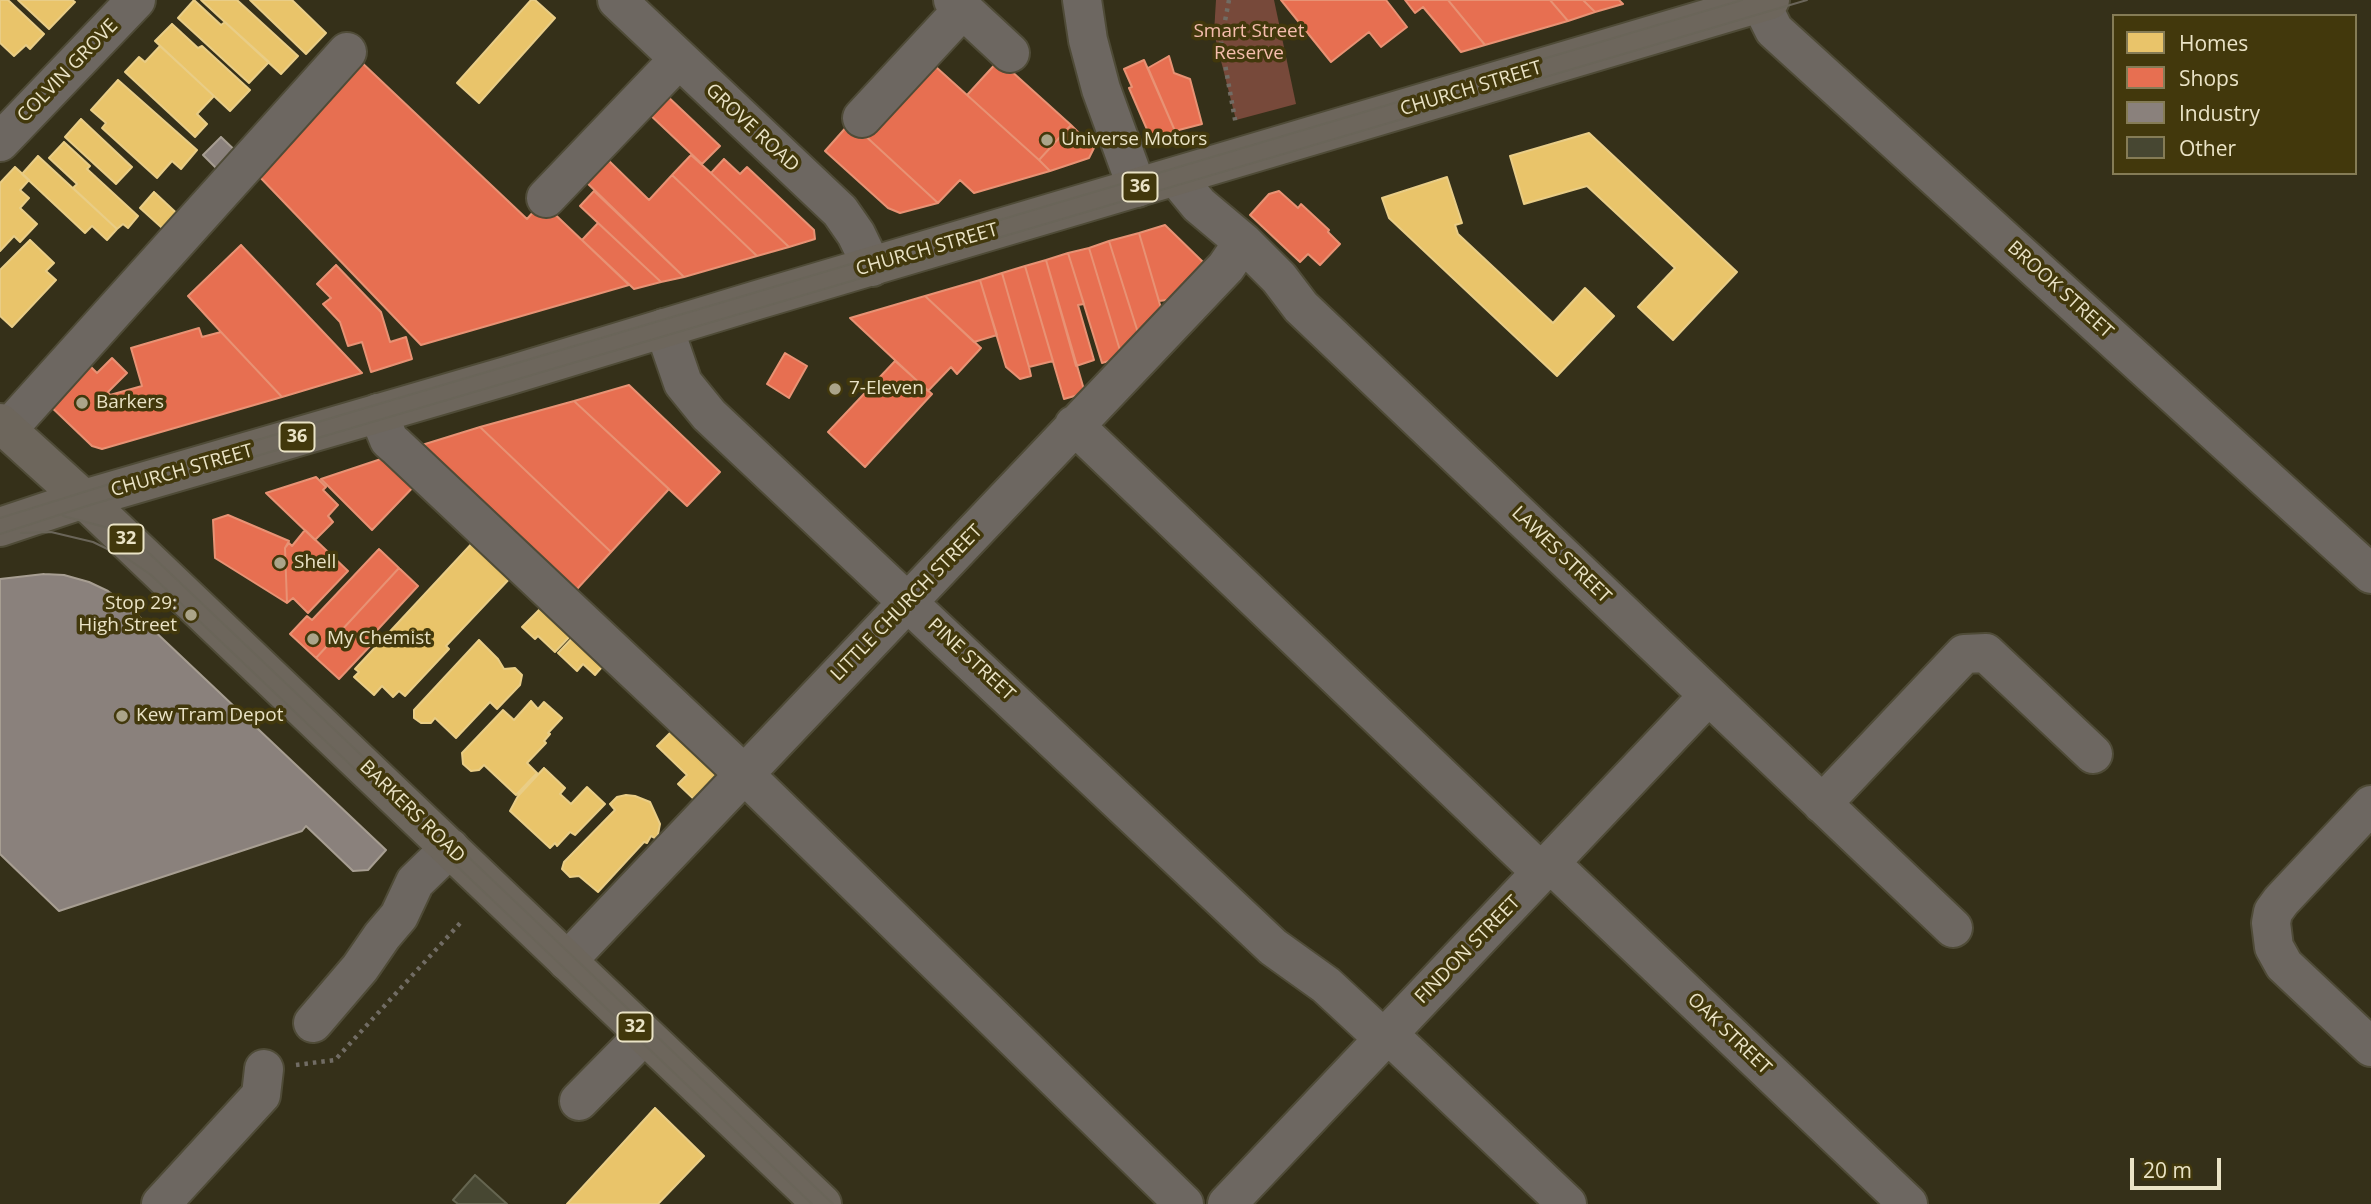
<!DOCTYPE html>
<html>
<head>
<meta charset="utf-8">
<style>
	body { margin:0 }
	#map { position:relative; width:2371px; height:1204px; overflow:hidden; background:#353019; font-family:"Open Sans",sans-serif }
	canvas { display:block }
	.legend { position:absolute; left:2112px; top:14px; width:245px; height:161px; box-sizing:border-box; background:#42380c; border:2px solid #857c56; margin:0; padding:9px 12px; list-style:none; font-size:21px; color:#eae3c6 }
	.legend li { display:flex; align-items:center; gap:14px; height:35px }
	.legend b { width:35px; border:2px solid #857c56 }
	.scale { position:absolute; left:2130px; top:1158px; width:91px; height:32px; box-sizing:border-box; border:4px solid #eae3c6; border-top:0; padding-left:9px; font-size:21px; line-height:24px; white-space:nowrap; color:#eae3c6; -webkit-text-stroke:5px #42380c; paint-order:stroke }
</style>
</head>
<body>
<div id="map">
<canvas width="2371" height="1204"></canvas>
<ul class="legend">
<li><b style="height:19px;background:#e9c46a"></b>Homes</li>
<li><b style="height:19px;background:#e76f51"></b>Shops</li>
<li><b style="height:19px;background:#8a817c"></b>Industry</li>
<li><b style="height:19px;background:#474732"></b>Other</li>
</ul>
<div class="scale">20 m</div>
</div>
<script>
const ctx = document.querySelector('canvas').getContext('2d');
ctx.lineJoin = 'round';
function fill(path, color) { ctx.fillStyle = color; ctx.fill(path, 'evenodd'); }
const shape = rows => new Path2D(rows.map(r => 'M' + r).join(''));
function stroke(path, color, width, dash) { ctx.strokeStyle = color; ctx.lineWidth = width; ctx.lineCap = dash ? 'butt' : 'round'; ctx.setLineDash(dash || []); ctx.stroke(path); }
function label(font, color, halo, rows, align = 'center') {
  ctx.font = font + ' "Open Sans",sans-serif'; ctx.lineWidth = 7; ctx.setLineDash([]); ctx.textBaseline = 'middle'; ctx.strokeStyle = halo; ctx.fillStyle = color; for (const [text, x, y, turn = 0] of rows) {
    ctx.save(); ctx.translate(x, y); ctx.rotate((+turn || 0) * Math.PI / 180); ctx.textAlign = isNaN(turn) ? turn : align; if (halo) ctx.strokeText(text, 0, 0); ctx.fillText(text, 0, 0); ctx.restore();
  }
}
fill(shape([
	[1216,0,1274,0,1296,104,1236,120,1214,33]
]), '#77493a');
const homes = shape([
	[0,0,8,0,44,34,30,49,26,45,14,56,0,43,0,0],
	[18,0,72,0,75,2,49,29,18,0],
	[194,0,221,25,225,22,269,62,249,83,178,18,194,0],
	[201,0,237,0,298,56,281,74,201,0],
	[250,0,292,0,326,33,306,54,250,0],
	[531,0,535,0,555,18,479,103,457,83,531,0],
	[172,24,198,48,202,46,250,90,230,111,155,41,172,24],
	[160,46,214,96,197,114,207,124,195,137,125,72,139,57,145,62,160,46],
	[118,80,197,150,181,169,172,161,157,178,102,128,106,123,91,110,118,80],
	[81,119,132,167,116,184,65,137,81,119],
	[1589,133,1737,272,1673,340,1638,307,1675,268,1587,186,1524,204,1510,156,1589,133],
	[64,142,90,166,87,169,138,216,128,228,123,224,117,229,73,188,77,184,49,158,64,142],
	[38,156,117,229,107,240,92,226,85,233,22,174,38,156],
	[15,167,29,180,20,190,29,198,20,208,37,224,20,242,14,236,0,251,0,183,15,167],
	[1447,177,1462,223,1455,225,1458,234,1553,323,1585,288,1614,316,1557,376,1389,218,1382,198,1447,177],
	[154,192,185,221,171,236,140,208,154,192],
	[30,240,54,263,46,271,56,280,12,327,0,316,0,270,30,240],
	[476,539,513,575,446,646,449,649,405,696,399,691,393,697,382,686,374,695,354,677,359,672,355,669,476,539],
	[546,603,575,631,555,652,538,636,535,639,522,627,546,603],
	[577,633,607,661,595,675,583,664,577,671,558,653,577,633],
	[479,640,498,659,504,669,515,668,522,675,520,685,497,709,490,702,456,738,435,718,431,723,421,723,414,718,414,710,479,640],
	[531,701,538,709,544,702,562,718,548,733,550,734,544,741,546,743,527,763,537,773,516,795,484,765,479,770,471,771,463,764,462,753,503,710,514,720,531,701],
	[676,727,726,774,698,803,678,784,687,775,657,746,676,727],
	[544,768,565,788,560,794,571,804,587,787,605,804,575,835,570,832,557,846,555,843,550,848,510,811,518,796,544,768],
	[626,795,635,796,650,802,660,824,657,839,651,836,647,843,644,842,598,892,579,876,570,877,562,869,564,862,615,810,610,804,617,797,626,795],
	[655,1108,704,1156,658,1204,567,1204,655,1108]
]);
fill(homes, '#e9c46a');
stroke(homes, '#e9cd86', 2);
const shops = shape([
	[1281,0,1386,0,1407,27,1381,47,1369,32,1331,62,1281,0],
	[1405,0,1448,0,1485,45,1461,52,1423,7,1415,13,1405,0],
	[1448,0,1550,0,1568,21,1485,45,1448,0],
	[1550,0,1583,0,1595,12,1568,21,1550,0],
	[1583,0,1619,0,1623,4,1595,12,1583,0],
	[1169,56,1174,73,1190,79,1202,124,1175,131,1148,68,1169,56],
	[357,58,527,219,542,202,629,285,421,345,255,172,357,58],
	[926,58,1039,160,1050,171,974,193,960,180,938,203,860,131,926,58],
	[999,60,1071,125,1039,160,967,95,999,60],
	[1144,60,1175,131,1152,141,1129,88,1132,87,1124,69,1144,60],
	[664,93,720,146,702,164,647,112,664,93],
	[849,124,860,131,938,203,900,213,888,208,825,151,849,124],
	[1071,125,1094,148,1089,158,1050,171,1039,160,1071,125],
	[691,155,711,173,789,247,757,256,672,175,691,155],
	[604,156,649,200,672,175,757,256,684,277,582,178,604,156],
	[724,159,740,174,747,167,814,230,815,239,789,247,711,173,724,159],
	[594,191,684,277,661,282,580,206,594,191],
	[1279,191,1298,208,1301,204,1329,230,1328,232,1340,244,1320,265,1308,254,1300,262,1250,215,1269,194,1279,191],
	[598,223,661,282,634,289,582,240,598,223],
	[1165,225,1203,262,1197,277,1175,299,1159,301,1139,233,1165,225],
	[1139,233,1163,315,1140,339,1109,241,1139,233],
	[1109,241,1140,339,1122,357,1089,248,1109,241],
	[241,245,362,373,282,397,221,332,188,296,241,245],
	[1089,248,1122,357,1102,363,1068,253,1089,248],
	[1068,253,1084,304,1078,305,1094,360,1076,366,1046,260,1068,253],
	[1046,260,1085,393,1064,399,1025,266,1046,260],
	[336,265,381,312,390,342,406,337,412,359,371,372,362,342,348,346,340,322,323,304,331,298,317,284,336,265],
	[1025,266,1053,361,1029,367,1002,273,1025,266],
	[1002,273,1029,367,1031,376,1020,379,1006,367,980,280,1002,273],
	[980,280,997,335,974,342,925,296,980,280],
	[925,296,981,348,957,374,951,367,928,391,850,318,925,296],
	[199,328,202,337,221,332,282,397,102,449,92,446,45,401,85,361,97,373,112,358,127,373,108,392,110,395,142,386,131,348,199,328],
	[785,353,807,366,789,398,767,384,785,353],
	[895,361,932,394,865,467,828,432,895,361],
	[629,385,720,472,687,506,574,401,629,385],
	[574,401,669,489,611,552,480,427,574,401],
	[480,427,611,552,566,601,409,449,480,427],
	[393,455,419,481,372,530,321,479,393,455],
	[316,477,326,487,323,490,338,505,328,516,333,522,315,540,266,493,316,477],
	[228,515,289,541,285,548,287,603,215,558,213,520,228,515],
	[305,530,348,571,308,613,293,598,287,603,285,548,289,543,292,546,305,530],
	[379,549,399,568,316,658,290,634,307,616,312,620,379,549],
	[399,568,418,586,369,639,373,643,339,679,316,658,399,568]
]);
fill(shops, '#e76f51');
stroke(shops, '#e89274', 2);
const industry = shape([
	[221,137,242,157,224,176,203,155,221,137],
	[44,574,64,575,89,582,108,591,128,606,386,850,368,870,353,871,306,826,302,831,59,911,0,854,0,579,44,574]
]);
fill(industry, '#8a817c');
stroke(industry, '#a79e92', 2);
const building = shape([
	[475,1175,507,1204,458,1204,453,1200,475,1175]
]);
fill(building, '#474732');
stroke(building, '#656550', 2);
const minor = shape([
	[617,0,840,211,856,234,872,267],
	[953,0,1010,53],
	[1082,0,1088,40,1101,89,1137,188],
	[1759,0,1774,30,2371,574],
	[862,118,963,9],
	[0,142,136,0],
	[1176,177,1199,205,1243,242,1279,278,1301,307,1953,928],
	[546,198,679,59],
	[664,328,683,383,709,415,1273,947,1326,985,1384,1039],
	[378,413,389,440,396,446,745,775,1184,1204],
	[1074,425,1542,873],
	[7,430,347,52],
	[1822,804,1964,654,1986,653,2093,754],
	[2371,805,2281,901,2273,912,2271,923,2274,947,2284,965,2371,1047],
	[1551,864,1908,1204],
	[567,961,1226,267,1243,242],
	[313,1023,360,968,382,936,399,916,415,882,450,848],
	[1388,1034,1567,1204],
	[579,1101,644,1035],
	[161,1204,261,1095,264,1069],
	[1227,1204,1708,696]
]);
const major = shape([
	[0,423,90,505,822,1204],
	[0,527,84,499,510,375,757,300,1770,0]
]);
stroke(minor, '#4f4b37', 42);
stroke(major, '#4f4b37', 42);
stroke(shape([
	[1229,0,1221,42,1236,125],
	[296,1065,335,1060,463,920]
]), '#716c64', 4.5, [3.5, 5]);
stroke(minor, '#6d6761', 38);
stroke(major, '#6d665c', 38);
stroke(shape([
	[63,516,105,527,136,543,150,554,833,1204],
	[0,518,129,478,1742,0],
	[21,533,51,532,93,542,128,559,151,575,812,1204],
	[0,534,90,505,1807,0]
]), '#6a6559', 2);
for (const [x, y, r, color] of [
	[1047,140,7,"#aba489"],
	[835,389,7,"#aba489"],
	[82,403,7,"#aba489"],
	[280,563,7,"#aba489"],
	[191,615,7,"#aba489"],
	[313,639,7,"#aba489"],
	[122,716,7,"#aba489"]
]) { const dot = new Path2D(); dot.arc(x, y, r, 0, 2 * Math.PI); ctx.fillStyle = color; ctx.fill(dot); stroke(dot, '#42380c', 2.5); }
for (const [x, y, w] of [
	[1140,187,35],
	[297,437,35],
	[126,539,35],
	[635,1027,35]
]) { const box = new Path2D(); box.roundRect(x - w / 2, y - 14.5, w, 29, 5); ctx.fillStyle = '#42380c'; ctx.fill(box); stroke(box, '#eae3c6', 2); }
label('bold 18px', '#eae3c6', null, [
	["36",1140,187],
	["36",297,437],
	["32",126,539],
	["32",635,1027]
]);
label('19px', '#f5bdad', '#42380c', [
	["Smart Street",1249,32],
	["Reserve",1249,54]
]);
label('19px', '#eae3c6', '#42380c', [
	["COLVIN GROVE",68,71,-46],
	["CHURCH STREET",1471,89,-17],
	["GROVE ROAD",752,128,43],
	["CHURCH STREET",927,250,-16],
	["BROOK STREET",2060,290,42],
	["CHURCH STREET",182,471,-16],
	["LAWES STREET",1561,555,44],
	["LITTLE CHURCH STREET",907,603,-46],
	["PINE STREET",971,660,43],
	["BARKERS ROAD",412,812,44],
	["FINDON STREET",1468,950,-46],
	["OAK STREET",1729,1034,44]
]);
label('19px', '#eae3c6', '#42380c', [
	["Universe Motors",1061,140],
	["7-Eleven",849,389],
	["Barkers",96,403],
	["Shell",294,563],
	["Stop 29:",177,604,"right"],
	["High Street",177,626,"right"],
	["My Chemist",327,639],
	["Kew Tram Depot",136,716]
], 'left');
</script>
</body>
</html>
